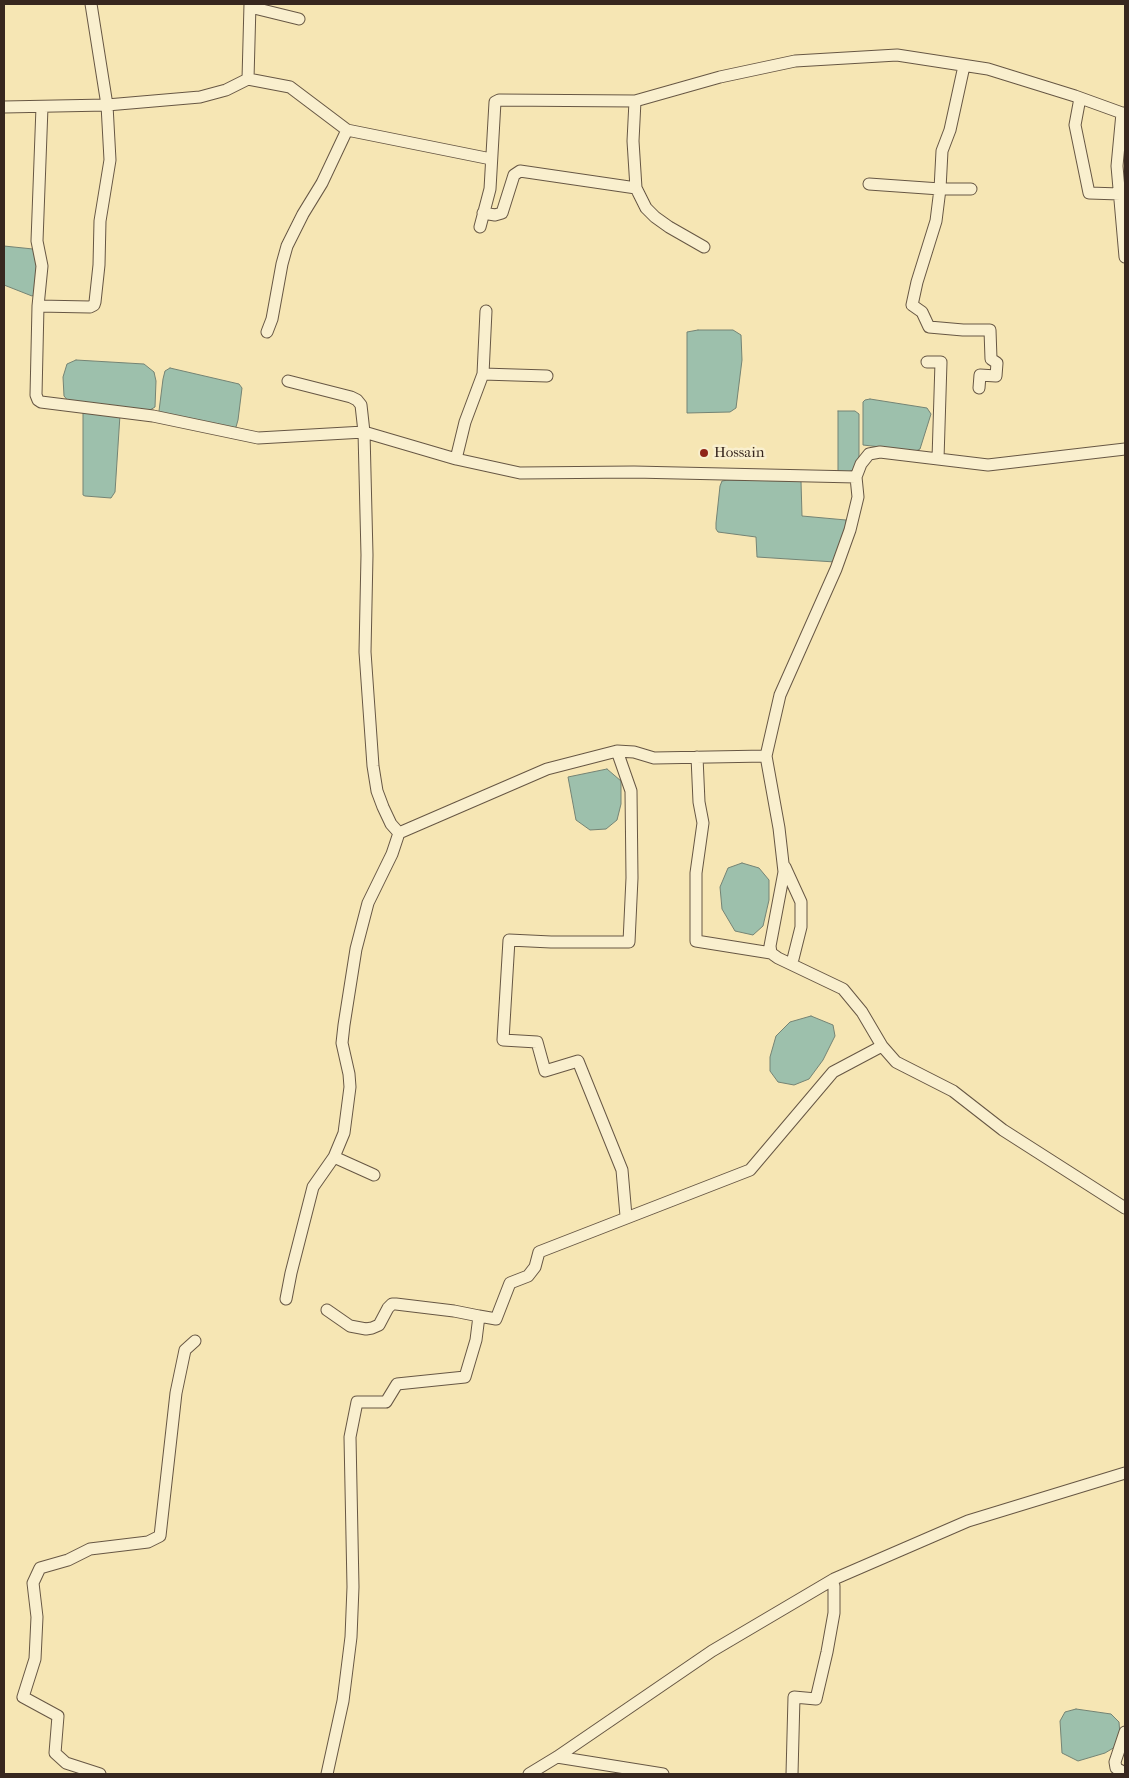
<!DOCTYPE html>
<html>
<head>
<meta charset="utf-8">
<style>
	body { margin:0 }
	#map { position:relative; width:1129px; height:1778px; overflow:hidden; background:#f6e6b4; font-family:"IM FELL French Canon",serif }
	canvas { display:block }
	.frame { position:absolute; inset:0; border:5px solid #37271f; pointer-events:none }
</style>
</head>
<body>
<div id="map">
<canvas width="1129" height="1778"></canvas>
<div class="frame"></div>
</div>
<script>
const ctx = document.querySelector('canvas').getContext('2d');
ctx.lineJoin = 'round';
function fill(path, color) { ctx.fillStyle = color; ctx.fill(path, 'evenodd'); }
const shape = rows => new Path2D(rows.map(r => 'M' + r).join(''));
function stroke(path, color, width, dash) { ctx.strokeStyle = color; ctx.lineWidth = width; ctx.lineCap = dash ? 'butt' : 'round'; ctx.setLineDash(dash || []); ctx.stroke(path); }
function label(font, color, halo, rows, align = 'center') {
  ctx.font = font + ' "IM FELL French Canon",serif'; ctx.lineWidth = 5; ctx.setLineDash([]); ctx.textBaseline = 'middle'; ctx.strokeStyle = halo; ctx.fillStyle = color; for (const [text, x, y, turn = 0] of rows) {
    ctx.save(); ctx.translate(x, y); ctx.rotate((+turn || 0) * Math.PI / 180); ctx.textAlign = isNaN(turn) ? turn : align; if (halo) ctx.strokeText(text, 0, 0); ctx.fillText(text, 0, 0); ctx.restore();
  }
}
const water = shape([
	[4,246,33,249,40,257,36,294,32,296,4,285,4,246],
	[698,330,733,330,741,335,742,360,736,408,730,412,687,413,687,332,698,330],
	[76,360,144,364,154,372,156,381,155,407,150,410,70,403,64,396,63,377,67,364,76,360],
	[170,368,239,384,242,388,238,420,236,427,233,429,162,414,159,411,163,379,165,371,170,368],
	[870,399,927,408,931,414,920,449,916,451,863,445,863,402,865,400,870,399],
	[83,411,120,415,115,492,111,498,85,496,83,495,83,411],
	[838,411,855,411,859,414,859,460,853,470,848,472,838,472,838,411],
	[728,480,801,481,802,516,846,520,846,527,835,562,757,557,756,537,718,532,716,529,716,523,720,486,722,481,728,480],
	[607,769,621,781,621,804,617,820,606,829,590,830,576,820,568,777,607,769],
	[742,863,759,868,769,880,769,900,763,926,753,935,735,931,722,909,720,887,728,868,742,863],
	[811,1016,833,1025,835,1036,823,1060,809,1079,794,1085,778,1082,770,1071,770,1057,776,1036,790,1022,811,1016],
	[1076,1709,1111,1714,1119,1722,1120,1735,1115,1747,1105,1753,1078,1761,1062,1753,1060,1721,1065,1712,1076,1709]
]);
fill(water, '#9dc0ac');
stroke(water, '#748374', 1);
const minor = shape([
	[250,7,299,19],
	[248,79,250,4],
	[1080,98,1075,125,1089,193,1120,194],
	[635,101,633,141,636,188,646,208,655,217,669,227,704,247],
	[4,107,107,105,200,97,226,90,248,79,290,87,347,130,491,159],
	[42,107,37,241,42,266,38,306,36,395,38,400,41,402,153,416,258,438,364,432,456,459,520,473,634,472,856,477,861,464,869,454,880,452,988,465,1125,449],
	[1125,113,1122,113,1117,166,1125,257],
	[869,184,940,189,942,151,950,130,964,66],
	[971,189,940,189,936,221,917,282,912,305,922,312,929,327,963,330,990,330,991,359,997,363,996,376,980,375,979,388],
	[483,213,495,215,502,213,514,175,520,171,636,188],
	[480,227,490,189,495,102,499,100,635,101,720,77,795,61,897,55,988,69,1075,96,1122,113],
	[38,306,90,307,94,305,95,302,99,265,100,221,110,160,107,105,91,4],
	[267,332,272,319,282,264,287,246,303,214,322,183,347,130],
	[927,362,941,362,938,459],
	[483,374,547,376],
	[288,381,351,397,357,400,361,405,364,432,367,555,365,652,373,766,377,791,383,807,391,824,399,833,547,769,617,751,634,752,654,758,766,756],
	[456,459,465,422,483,374,486,311],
	[856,477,858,497,850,530,836,569,780,695,766,756,779,828,784,872,770,946,771,953,778,958,843,989,862,1012,882,1046,896,1062,953,1091,1003,1130,1125,1208],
	[617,751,631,791,632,878,629,942,551,942,509,940,503,1040,537,1042,545,1071,578,1061,622,1170,626,1216],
	[697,757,699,802,703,823,696,873,696,941,771,953],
	[785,867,801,902,801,927,793,959],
	[334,1157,374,1175],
	[286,1299,291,1273,313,1187,334,1157,344,1133,350,1087,349,1074,342,1043,344,1025,356,949,368,903,392,854,399,833],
	[327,1310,350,1326,366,1329,372,1328,379,1325,388,1308,392,1304,396,1304,454,1311,479,1316],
	[1125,1732,1115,1762,1116,1768,1125,1773],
	[557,1757,663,1774],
	[100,1774,66,1763,55,1753,58,1716,23,1697,35,1659,37,1617,33,1583,40,1568,68,1560,90,1549,148,1542,160,1536,176,1393,185,1350,195,1341],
	[327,1774,343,1701,351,1637,353,1587,350,1437,357,1402,386,1402,397,1384,465,1377,476,1340,479,1316,496,1319,510,1283,528,1276,535,1267,539,1252,750,1170,833,1072,882,1046],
	[529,1774,557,1757,712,1651,834,1579,968,1521,1125,1473],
	[792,1774,794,1697,816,1699,827,1652,834,1613,834,1586]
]);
stroke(minor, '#675744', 13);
stroke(minor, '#f9efce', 11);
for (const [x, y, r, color] of [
	[704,453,5,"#8f2418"]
]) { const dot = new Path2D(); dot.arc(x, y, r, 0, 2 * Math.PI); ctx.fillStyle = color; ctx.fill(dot); stroke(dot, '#f9efce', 2); }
label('15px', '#37271f', '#f9efce', [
	["Hossain",714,453]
], 'left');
</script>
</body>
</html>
